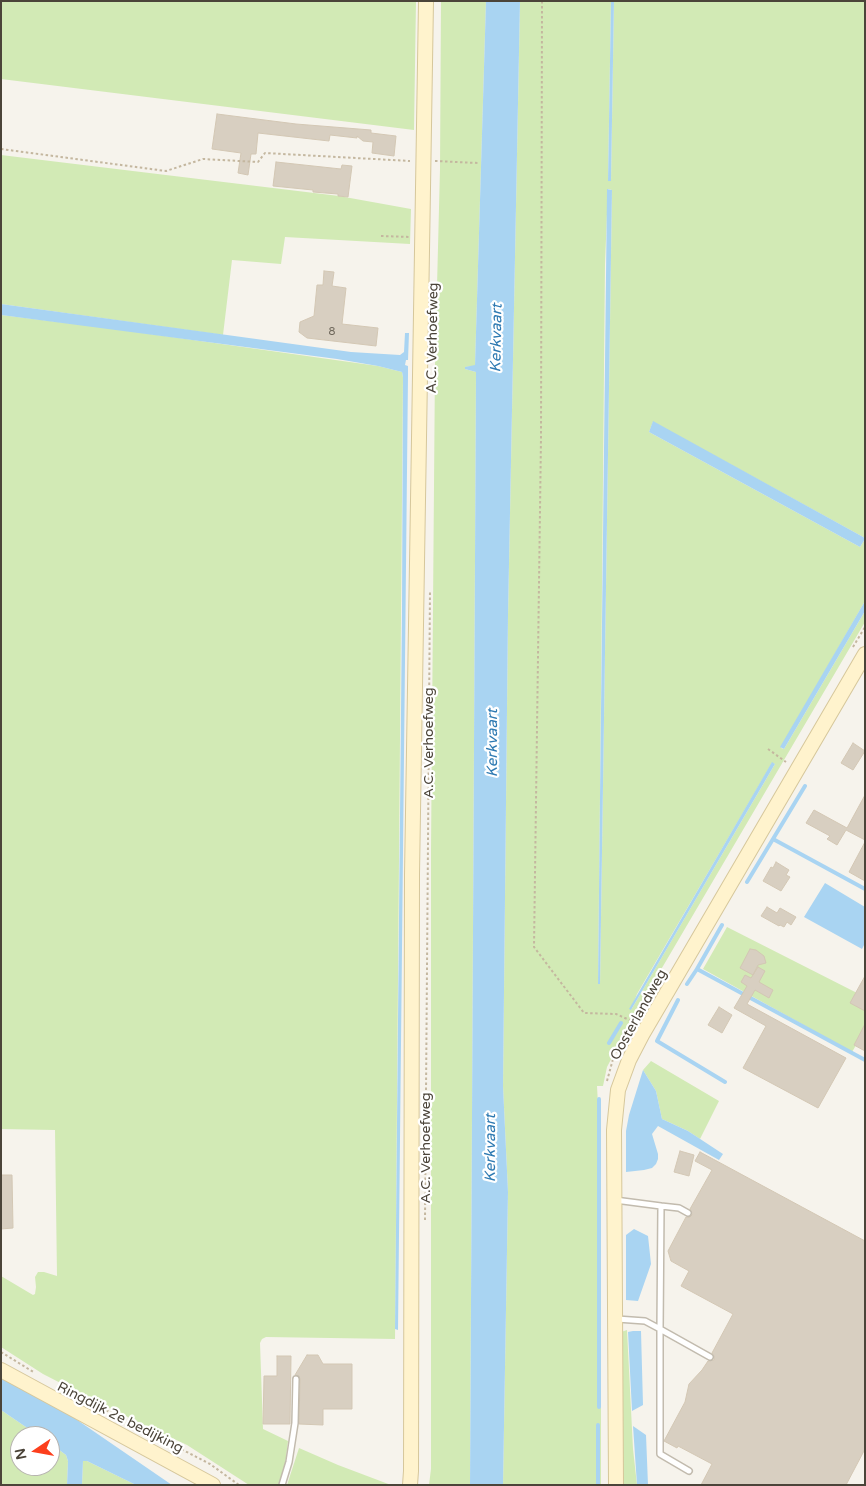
<!DOCTYPE html>
<html>
<head>
<meta charset="utf-8">
<style>
	body { margin:0 }
	#map { position:relative; width:866px; height:1486px; overflow:hidden; background:#f6f3ec; font-family:"Varela Round",sans-serif }
	canvas { display:block }
	.frame { position:absolute; inset:0; border:2px solid #4b4439; pointer-events:none }
	.north { position:absolute; left:10px; top:1426px; width:50px; height:50px; box-sizing:border-box; background:#fff; border:1px solid #b7b4b0; border-radius:50%; rotate:258deg; font-size:14px; font-weight:700; line-height:20px; text-align:center; color:#4b4439 }
	.north::after { content:''; display:block; margin:auto; width:18px; height:22px; background:#fc3f1d; clip-path:polygon(50% 0,100% 100%,50% 72%,0 100%) }
</style>
</head>
<body>
<div id="map">
<canvas width="866" height="1486"></canvas>
<div class="frame"></div>
<div class="north">N</div>
</div>
<script>
const ctx = document.querySelector('canvas').getContext('2d');
ctx.lineJoin = 'round';
function fill(path, color) { ctx.fillStyle = color; ctx.fill(path, 'evenodd'); }
const shape = rows => new Path2D(rows.map(r => 'M' + r).join(''));
function stroke(path, color, width, dash) { ctx.strokeStyle = color; ctx.lineWidth = width; ctx.lineCap = dash ? 'butt' : 'round'; ctx.setLineDash(dash || []); ctx.stroke(path); }
function label(font, color, halo, rows, align = 'center') {
  ctx.font = font + ' "Varela Round",sans-serif'; ctx.lineWidth = 4.5; ctx.setLineDash([]); ctx.textBaseline = 'middle'; ctx.strokeStyle = halo; ctx.fillStyle = color; for (const [text, x, y, turn = 0] of rows) {
    ctx.save(); ctx.translate(x, y); ctx.rotate((+turn || 0) * Math.PI / 180); ctx.textAlign = isNaN(turn) ? turn : align; if (halo) ctx.strokeText(text, 0, 0); ctx.fillText(text, 0, 0); ctx.restore();
  }
}
fill(shape([
	[1,1,416,1,414,130,1,79],
	[441,1,486,1,475,366,465,367,465,369,476,372,470,1485,429,1485,431,1469,431,850,435,364,440,169],
	[520,1,611,1,608,181,611,181,614,1,865,1,865,538,653,422,649,432,860,547,865,539,865,601,781,748,784,749,865,611,865,622,632,1019,607,1067,603,1086,597,1086,601,1160,601,1485,503,1485,508,1192,503,1086,508,615],
	[608,189,612,190,600,984,598,983,600,796,605,264],
	[772,763,775,764,631,1010,637,994],
	[1,155,339,196,411,209,410,244,285,237,281,264,232,260,223,335,1,304],
	[1,315,108,328,378,366,402,372,403,377,395,1339,266,1337,262,1339,260,1343,263,1429,288,1441,284,1474,278,1485,249,1485,187,1445,119,1413,43,1374,1,1347,1,1276,33,1295,35,1294,36,1287,35,1277,38,1272,44,1272,57,1276,55,1130,1,1129],
	[727,927,859,994,865,1006,865,1030,852,1052,703,969],
	[651,1061,719,1101,700,1139,688,1131,662,1119,656,1091,643,1070],
	[627,1330,633,1449,637,1485,621,1485,621,1332],
	[1,1410,39,1436,20,1436,20,1466,50,1466,50,1443,66,1455,68,1461,67,1485,1,1485],
	[299,1448,338,1465,391,1485,287,1485],
	[83,1461,87,1461,136,1485,82,1485]
]), '#d2eab5');
fill(shape([
	[486,1,520,1,508,615,503,1086,508,1192,503,1485,470,1485,476,372,465,369,465,367,475,365],
	[611,1,614,1,611,181,608,181],
	[607,189,612,190,600,984,598,984,600,796],
	[1,304,351,352,400,355,404,352,405,333,409,333,408,360,406,360,405,365,408,366,408,375,398,1330,395,1329,402,608,403,377,402,372,378,366,337,359,1,315],
	[653,421,865,538,865,539,860,547,649,432],
	[865,601,865,611,784,749,780,747],
	[772,762,775,764,631,1010,629,1009],
	[825,883,865,907,865,943,862,949,804,917],
	[643,1070,656,1091,662,1119,688,1131,723,1154,719,1160,658,1126,652,1134,658,1154,658,1159,656,1164,652,1168,644,1170,626,1172,626,1131,629,1115],
	[634,1229,648,1236,651,1264,638,1301,626,1300,626,1235],
	[633,1331,641,1331,643,1405,632,1411,628,1332],
	[1,1374,67,1413,172,1485,136,1485,87,1461,83,1461,82,1485,67,1485,68,1461,66,1455,50,1443,50,1436,39,1436,1,1410],
	[633,1426,646,1435,648,1485,637,1485]
]), '#a9d4f2');
stroke(shape([
	[805,786,773,839,865,889],
	[747,882,773,839],
	[722,925,697,969,865,1060],
	[687,984,697,969],
	[678,1000,657,1041,725,1082],
	[609,1043,621,1023],
	[599,1407,599,1099],
	[598,1485,598,1425]
]), '#a9d4f2', 4);
const building = shape([
	[217,114,296,124,371,130,371,133,396,136,394,156,372,153,373,142,363,141,357,136,357,138,330,135,329,141,258,133,256,154,251,154,248,175,238,173,241,153,212,149,217,114],
	[276,162,341,169,342,165,352,166,348,197,338,196,338,194,313,192,313,190,273,186,276,162],
	[324,271,334,272,332,286,346,288,342,324,378,328,376,346,307,338,299,332,300,322,314,316,317,285,323,285,324,271],
	[853,743,865,751,853,770,841,763,853,743],
	[865,795,865,840,846,830,837,845,827,839,830,836,806,823,814,810,847,828,865,795],
	[865,842,865,881,849,872,865,842],
	[776,862,789,870,786,875,790,877,781,891,763,881,771,867,773,868,776,862],
	[767,907,777,913,780,908,796,917,791,925,787,922,784,927,780,925,779,926,761,916,767,907],
	[750,949,756,950,764,956,766,963,758,965,753,975,740,968,750,949],
	[758,967,765,971,759,982,773,990,769,998,755,990,747,1004,846,1058,818,1108,743,1068,766,1026,734,1008,747,986,741,982,745,975,751,978,758,967],
	[865,976,865,1011,850,1003,865,976],
	[719,1007,732,1015,722,1033,708,1025,719,1007],
	[865,1024,865,1051,854,1045,865,1024],
	[680,1151,694,1155,689,1176,674,1172,680,1151],
	[700,1152,865,1241,865,1449,846,1485,701,1485,712,1464,678,1446,677,1448,664,1441,685,1402,689,1384,702,1370,708,1361,714,1360,714,1356,712,1353,733,1314,681,1286,689,1271,671,1261,668,1251,686,1217,690,1217,692,1215,690,1209,712,1170,695,1161,700,1152],
	[1,1175,12,1175,13,1228,1,1229,1,1175],
	[307,1355,318,1355,323,1364,352,1364,352,1409,323,1409,323,1425,299,1424,300,1379,299,1376,295,1375,307,1355],
	[277,1356,291,1356,290,1424,263,1424,264,1376,277,1376,277,1356]
]);
fill(building, '#d8cfc1');
stroke(building, '#d3c7b4', 1);
const lane = shape([
	[615,1200,661,1206,660,1329,645,1321,617,1319],
	[661,1206,679,1208,688,1213],
	[689,1471,660,1454,660,1329,710,1357],
	[282,1485,289,1462,295,1423,296,1379]
]);
const secondary = shape([
	[1,1370,213,1485],
	[410,1485,411,1471,412,874,426,1],
	[616,1485,614,1130,618,1090,629,1060,642,1035,865,654]
]);
stroke(lane, '#c2bbae', 8);
stroke(secondary, '#d6c79b', 16);
stroke(shape([
	[542,1,541,438,534,947,584,1013,616,1014,636,1023],
	[1,149,166,171,203,159,258,162,265,153,410,161],
	[435,161,478,163],
	[381,236,410,237],
	[853,647,865,627],
	[768,749,786,762],
	[607,1081,613,1059,647,998],
	[425,1220,430,590],
	[1,1352,35,1373],
	[75,1394,210,1464,239,1485]
]), '#c4b79f', 2, [2.5, 2.5]);
stroke(lane, '#fff', 5);
stroke(secondary, '#fff3cd', 14);
label('11px', '#6e675b', null, [
	["8",332,332]
]);
label('14px', '#4b4439', '#fff', [
	["A.C. Verhoefweg",433,338,-89],
	["A.C. Verhoefweg",429,743,-90],
	["Oosterlandweg",639,1015,-61],
	["A.C. Verhoefweg",426,1148,-90],
	["Ringdijk 2e bedijking",120,1418,27]
]);
label('italic 15px', '#2e7ab2', '#fff', [
	["Kerkvaart",497,338,-89],
	["Kerkvaart",493,743,-90],
	["Kerkvaart",491,1148,-90]
]);
</script>
</body>
</html>
